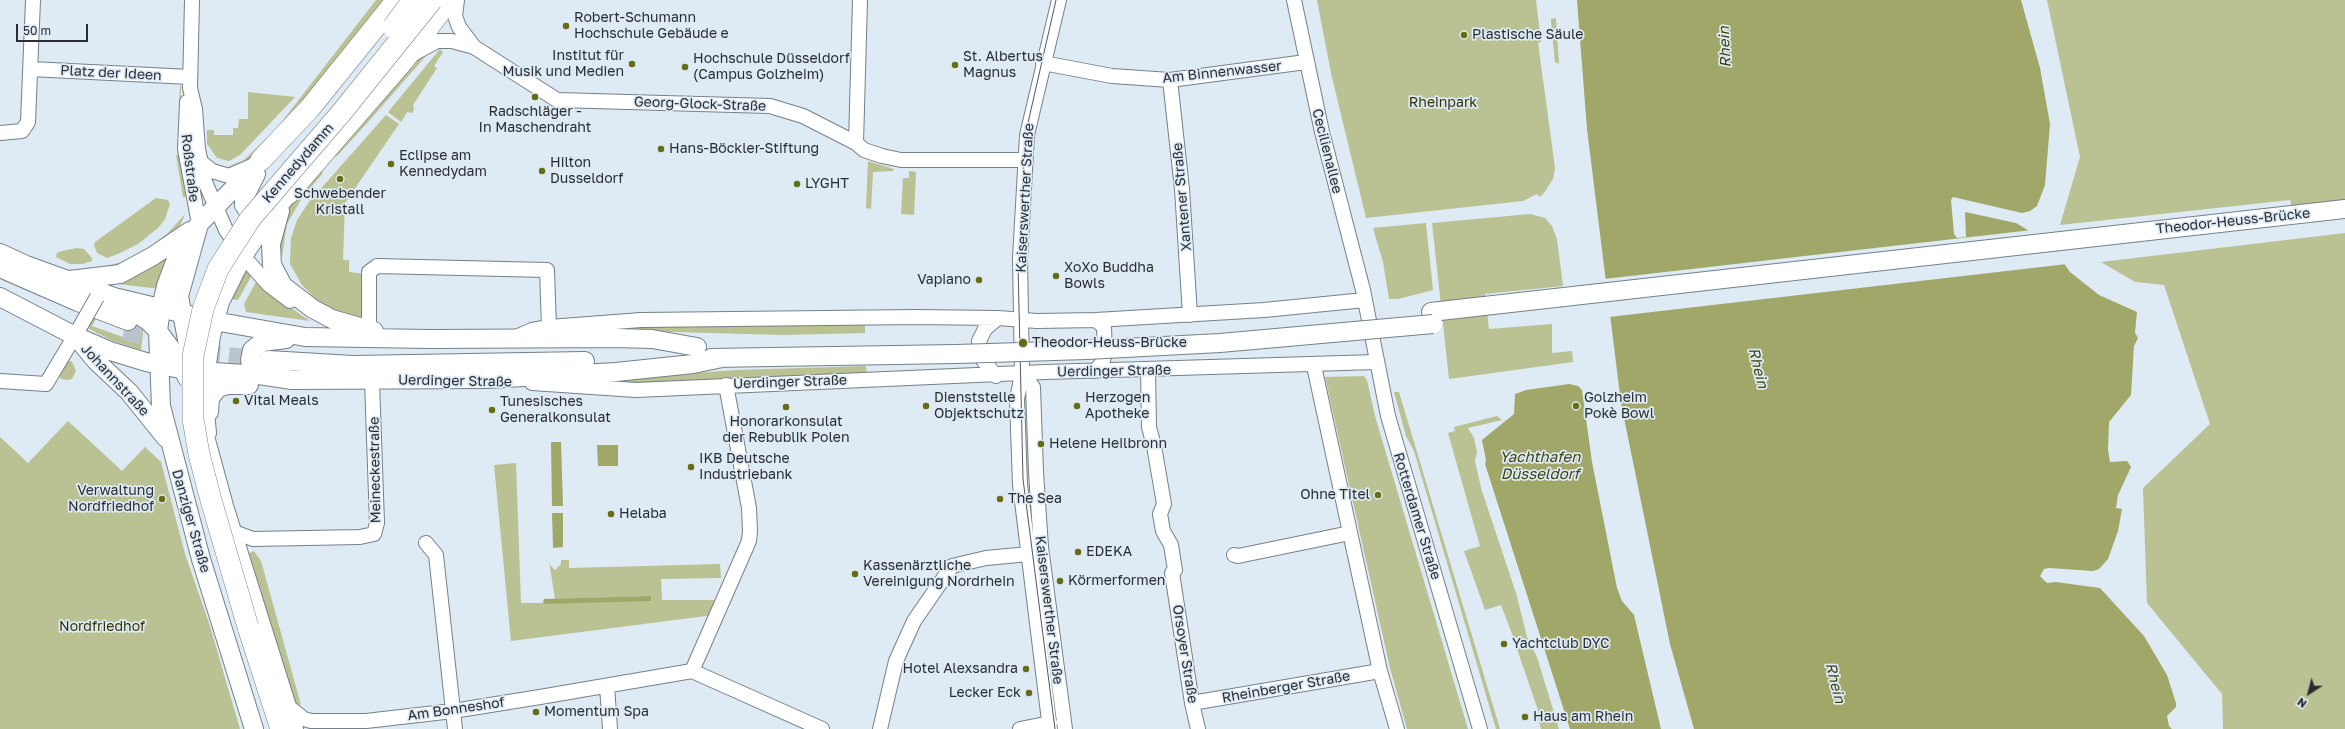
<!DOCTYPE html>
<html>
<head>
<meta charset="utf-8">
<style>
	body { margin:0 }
	#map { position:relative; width:2345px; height:729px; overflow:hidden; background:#deeaf4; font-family:"Golos Text",sans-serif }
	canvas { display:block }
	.north { position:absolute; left:2289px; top:673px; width:40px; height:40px; -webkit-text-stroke:3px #deeaf4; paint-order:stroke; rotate:216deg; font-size:11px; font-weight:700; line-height:16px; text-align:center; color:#292d31 }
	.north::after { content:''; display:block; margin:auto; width:14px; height:18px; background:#292d31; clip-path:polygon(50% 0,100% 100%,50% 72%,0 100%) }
	.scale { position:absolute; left:16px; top:24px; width:72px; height:18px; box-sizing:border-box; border:2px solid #292d31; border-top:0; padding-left:5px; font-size:12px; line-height:14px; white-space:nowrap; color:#292d31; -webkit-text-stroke:3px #deeaf4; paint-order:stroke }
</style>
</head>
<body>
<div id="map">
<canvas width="2345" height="729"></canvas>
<div class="north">N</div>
<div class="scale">50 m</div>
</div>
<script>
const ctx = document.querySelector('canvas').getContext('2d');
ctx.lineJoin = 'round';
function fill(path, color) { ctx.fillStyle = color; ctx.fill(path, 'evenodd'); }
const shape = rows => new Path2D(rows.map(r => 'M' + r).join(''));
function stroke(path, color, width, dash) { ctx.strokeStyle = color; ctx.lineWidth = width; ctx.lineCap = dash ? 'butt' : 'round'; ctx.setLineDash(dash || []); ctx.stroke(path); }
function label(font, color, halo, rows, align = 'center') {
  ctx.font = font + ' "Golos Text",sans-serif'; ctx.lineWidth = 3.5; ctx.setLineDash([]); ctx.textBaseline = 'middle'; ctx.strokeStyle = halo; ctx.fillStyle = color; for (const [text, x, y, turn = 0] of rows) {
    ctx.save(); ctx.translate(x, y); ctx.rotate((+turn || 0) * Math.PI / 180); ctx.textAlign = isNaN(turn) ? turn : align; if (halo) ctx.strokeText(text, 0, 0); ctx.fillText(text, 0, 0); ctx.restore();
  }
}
fill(shape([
	[376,0,386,0,300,106,249,160,231,171,225,168,244,160,277,128],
	[1317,0,1536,0,1541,42,1538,43,1555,168,1553,179,1544,193,1540,197,1537,194,1523,201,1366,218,1331,73],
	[2047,0,2345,0,2345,201,2292,207,2290,200,2060,225,2080,157],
	[1555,18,1556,19,1559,64,1555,62,1551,21,1551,19],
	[432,49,369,121,337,156,335,155,416,56],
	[440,49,443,52,434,66,437,68,413,105,414,110,412,113,407,112,401,122,388,112],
	[180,86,181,86,180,128,178,129],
	[248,92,295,97,240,155,229,161,217,158,207,144,207,130,214,130,214,135,233,135,233,128,238,128,239,119,248,119],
	[386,115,399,124,345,203,343,260,349,260,349,272,365,274,362,320,332,310,316,299,302,285,290,264,291,238,297,220,309,202],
	[176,155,179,155,186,197,183,197],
	[868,161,894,169,893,171,873,172,871,209,866,208],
	[320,170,323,173,302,198,287,224,282,256,276,258,286,210],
	[909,171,916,172,914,215,901,214,903,178,909,178],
	[156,198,168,200,170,204,165,219,158,228,138,244,120,253,107,258,97,253,94,245,95,242],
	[185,214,180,226,167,240,111,270,110,265,126,261,150,247,168,233],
	[1530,214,1545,218,1552,226,1557,239,1563,286,1485,294,1489,329,1552,324,1552,353,1572,351,1573,362,1449,379,1432,223],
	[1426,223,1433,290,1398,299,1389,299,1383,262,1373,228],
	[2345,233,2345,729,2223,729,2222,694,2147,603,2143,488,2210,424,2164,285,2135,282,2101,262],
	[176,244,161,289,117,284,129,276],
	[77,248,84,249,92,258,92,261,83,264,70,264,56,257,57,253,62,251],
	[245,265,252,275,238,300,230,299],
	[257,280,282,302,310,321,246,312,244,304],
	[107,301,144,324,141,350,113,341,89,329,89,322,98,306],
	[103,306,129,314,123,337,92,326],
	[865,323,865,333,783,335,601,330,601,327],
	[66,359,72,362,76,371,72,379,67,380,61,379,59,375],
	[866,366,867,375,632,384,580,381,737,370],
	[1364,376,1367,380,1375,416,1468,729,1407,729,1390,668,1325,377],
	[1394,392,1399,392,1500,729,1496,729,1414,451,1406,436],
	[1497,416,1502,420,1468,428,1474,438,1477,452,1475,461,1481,488,1516,593,1527,637,1537,657,1559,729,1541,729,1537,714,1539,713,1517,649,1522,647,1519,637,1514,639,1501,605,1485,610,1464,551,1480,546,1448,433,1455,431,1454,427],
	[68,421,122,471,145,447,161,462,185,554,209,623,240,729,0,729,0,437,28,463],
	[516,463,521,603,542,603,544,599,544,604,651,596,555,599,549,561,550,565,555,570,561,564,561,560,569,560,569,568,720,564,721,578,661,579,662,600,715,600,714,615,511,641,494,465],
	[254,551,261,561,301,705,295,703,278,649,249,553]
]), '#bac192');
fill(shape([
	[1577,0,2021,0,2040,68,2050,124,2045,185,2037,206,2030,211,2022,213,1953,197,1951,200,1954,234,1957,238,1966,237,1965,212,2016,223,2036,235,2054,249,2070,272,2099,295,2137,312,2135,333,2138,338,2134,346,2131,395,2109,422,2108,450,2110,462,2127,461,2131,467,2118,495,2116,508,2122,509,2118,531,2108,559,2099,569,2093,571,2049,568,2044,569,2040,576,2047,583,2056,582,2100,588,2144,636,2167,675,2176,703,2176,707,2167,716,2169,726,2172,729,1694,729,1670,644,1621,403,1587,129],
	[1569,384,1578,386,1582,390,1592,462,1617,588,1622,601,1634,615,1661,729,1570,729,1485,464,1486,460,1482,440,1514,414,1515,394,1526,390],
	[551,442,561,442,563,506,552,506],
	[597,445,618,445,618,466,598,466],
	[552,513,563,513,563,547,553,548],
	[651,596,651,601,544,604,544,599]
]), '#a0a768');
fill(shape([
	[2032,230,2055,248,2067,264,1609,317,1604,279]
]), '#deeaf4');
stroke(shape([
	[124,331,219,355,265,360]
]), '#bac4cd', 18, [18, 9]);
const minor = shape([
	[192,0,190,88,195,109,198,149,205,182,226,230,243,256,269,285,290,301],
	[457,0,455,16,459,27,474,47,557,100,770,106,803,116,856,143,864,150,882,156,901,160,1025,160],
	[1294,0,1322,132,1363,290,1388,416,1480,729],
	[413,54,437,41,452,41,474,47],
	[1043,63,1112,76,1170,80,1306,62],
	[31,69,190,77],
	[1170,80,1182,189,1190,315],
	[187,102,185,149,199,224],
	[0,133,22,131,28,122,33,0],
	[856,143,860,0],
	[201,162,212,171,229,176,252,166],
	[369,330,369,272,377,266,547,270,549,327],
	[516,337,532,330,549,327,641,320,916,317,998,318,1037,321,1096,320,1264,310,1365,300],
	[1314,366,1380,671,1397,729],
	[1148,370,1149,427,1154,446,1164,504,1160,514,1163,531,1171,545,1175,570,1172,573,1192,703,1198,729],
	[1095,371,1102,363,1105,354,1104,327,1096,320],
	[1022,374,1033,387,1036,472,1041,547,1065,729],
	[996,376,983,360,979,341,985,329,998,318],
	[0,381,46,384,80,327],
	[532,383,636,390,1045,372,1376,362],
	[231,531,253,539,360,537,374,534,377,523,372,381],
	[426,543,436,555,455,729],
	[1234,555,1238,556,1350,533],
	[692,671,749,541,750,531,749,508,726,385],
	[607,686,610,729],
	[1192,703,1380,671],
	[285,704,304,719,311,721,366,721,453,711,540,697,692,671,822,729],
	[880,729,896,661,914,621,952,566,986,558,1029,554],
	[1020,729,1050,723],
	[1050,729,1020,485,1017,399,1022,374,1020,258,1027,135,1059,0]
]);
const major = shape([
	[256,174,244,198,244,205,250,214,261,218,264,217],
	[280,211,271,244,272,265,283,286,313,309,332,319,374,331],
	[199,224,178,254,166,286,161,308,158,331,161,406,201,559,254,729],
	[0,253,26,265,114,297,214,321,305,337,430,339,615,338,652,339,697,347],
	[0,268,78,302,128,321],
	[70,280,120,274,153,256,190,231],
	[0,297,75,336,110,351,146,362,185,370,259,375,292,380,487,379,616,372,693,364,722,358],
	[123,304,148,321,158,331,178,358,187,378],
	[1431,312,2345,209],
	[77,338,96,361,129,392,166,438],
	[711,358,956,354],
	[198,359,187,340,179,296,199,224,261,160],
	[268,360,353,365,585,361],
	[259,375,252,368,250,360,252,350,262,342,286,339],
	[209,412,210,398,218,388,228,385,249,385],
	[201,422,224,506,294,729],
	[207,433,203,391,211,336,220,302,243,256,266,222,288,194]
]);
const highway = shape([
	[261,160,310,108,397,0],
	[288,194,404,60,449,0],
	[248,627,281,729]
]);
stroke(minor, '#758089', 16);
stroke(major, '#758089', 20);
stroke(highway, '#758089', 22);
stroke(minor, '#fff', 14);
stroke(major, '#fff', 18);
stroke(highway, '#fff', 21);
stroke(shape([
	[1055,729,1023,479,1018,265,1025,136,1056,0]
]), '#51575c', 1);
const minorBridge = shape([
	[80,327,97,297]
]);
const majorBridge = shape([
	[956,354,1087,350,1220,343,1433,324]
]);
const highwayBridge = shape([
	[393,27,413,0],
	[248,627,211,500,199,454,193,419,193,356,203,309,218,269,250,219,342,112,432,0]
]);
stroke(minorBridge, '#758089', 16, []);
stroke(majorBridge, '#758089', 20, []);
stroke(highwayBridge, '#758089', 22, []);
stroke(minorBridge, '#fff', 14);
stroke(majorBridge, '#fff', 18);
stroke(highwayBridge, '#fff', 21);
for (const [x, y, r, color] of [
	[566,26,4,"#666c11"],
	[1464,35,4,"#666c11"],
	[632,64,4,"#666c11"],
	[955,65,4,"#666c11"],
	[685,67,4,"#666c11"],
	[535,97,4,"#666c11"],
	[661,149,4,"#666c11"],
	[391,164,4,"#666c11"],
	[542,171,4,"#666c11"],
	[340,179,4,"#666c11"],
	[797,184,4,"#666c11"],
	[1056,276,4,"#666c11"],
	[979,280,4,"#666c11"],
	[1023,343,5,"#666c11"],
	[236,401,4,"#666c11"],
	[926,406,4,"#666c11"],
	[1077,406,4,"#666c11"],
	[1576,406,4,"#666c11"],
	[786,407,4,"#666c11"],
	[492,410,4,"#666c11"],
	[1041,444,4,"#666c11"],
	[691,467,4,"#666c11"],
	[1378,495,4,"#666c11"],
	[162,499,4,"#666c11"],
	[1000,499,4,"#666c11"],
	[611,514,4,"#666c11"],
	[1078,552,4,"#666c11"],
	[855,574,4,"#666c11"],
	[1060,581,4,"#666c11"],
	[1504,644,4,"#666c11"],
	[1026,669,4,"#666c11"],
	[1029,693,4,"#666c11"],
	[536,712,4,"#666c11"],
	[1525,717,4,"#666c11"]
]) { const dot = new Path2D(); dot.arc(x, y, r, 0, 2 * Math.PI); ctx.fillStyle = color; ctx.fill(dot); stroke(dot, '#deeaf4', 1.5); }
label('14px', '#292d31', '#deeaf4', [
	["Robert-Schumann",574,18],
	["Hochschule Gebäude e",574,34],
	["Plastische Säule",1472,35],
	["Institut für",624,56,"right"],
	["Musik und Medien",624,72,"right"],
	["St. Albertus",963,57],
	["Magnus",963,73],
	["Hochschule Düsseldorf",693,59],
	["(Campus Golzheim)",693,75],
	["Radschläger -",535,112,"center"],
	["In Maschendraht",535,128,"center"],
	["Hans-Böckler-Stiftung",669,149],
	["Eclipse am",399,156],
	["Kennedydam",399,172],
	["Hilton",550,163],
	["Dusseldorf",550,179],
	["LYGHT",805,184],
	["Schwebender",340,194,"center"],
	["Kristall",340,210,"center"],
	["XoXo Buddha",1064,268],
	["Bowls",1064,284],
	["Vapiano",971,280,"right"],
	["Theodor-Heuss-Brücke",1032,343],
	["Dienststelle",934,398],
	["Objektschutz",934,414],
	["Herzogen",1085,398],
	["Apotheke",1085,414],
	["Golzheim",1584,398],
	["Pokè Bowl",1584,414],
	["Vital Meals",244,401],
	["Tunesisches",500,402],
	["Generalkonsulat",500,418],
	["Honorarkonsulat",786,422,"center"],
	["der Rebublik Polen",786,438,"center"],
	["Helene Heilbronn",1049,444],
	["IKB Deutsche",699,459],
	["Industriebank",699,475],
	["Verwaltung",154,491,"right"],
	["Nordfriedhof",154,507,"right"],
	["Ohne Titel",1370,495,"right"],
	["The Sea",1008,499],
	["Helaba",619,514],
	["EDEKA",1086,552],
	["Kassenärztliche",863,566],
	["Vereinigung Nordrhein",863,582],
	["Körmerformen",1068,581],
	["Yachtclub DYC",1512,644],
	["Hotel Alexsandra",1018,669,"right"],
	["Lecker Eck",1021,693,"right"],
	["Momentum Spa",544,712],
	["Haus am Rhein",1533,717]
], 'left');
label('14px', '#292d31', '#deeaf4', [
	["Am Binnenwasser",1222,72,-6],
	["Platz der Ideen",111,73,3],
	["Georg-Glock-Straße",700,104,2],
	["Cecilienallee",1327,151,76],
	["Kennedydamm",298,163,-49],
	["Roßstraße",190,168,83],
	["Xantener Straße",1182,197,-95],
	["Kaiserswerther Straße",1025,198,-87],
	["Theodor-Heuss-Brücke",2233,221,-6],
	["Uerdinger Straße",1114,371,-1],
	["Johannstraße",115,380,47],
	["Uerdinger Straße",455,381,1],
	["Uerdinger Straße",790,382,-2],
	["Meineckestraße",375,470,-91],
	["Rotterdamer Straße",1417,516,73],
	["Danziger Straße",191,521,74],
	["Kaiserswerther Straße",1049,610,83],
	["Orsoyer Straße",1185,654,81],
	["Rheinberger Straße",1286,687,-10],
	["Am Bonneshof",456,709,-8]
]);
label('14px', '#303300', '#deeaf4', [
	["Rheinpark",1443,103],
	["Nordfriedhof",102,627]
]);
label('italic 15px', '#3e4211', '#deeaf4', [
	["Rhein",1725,47,-93],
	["Rhein",1758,368,76],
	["Yachthafen",1540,457],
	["Düsseldorf",1540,474],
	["Rhein",1835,683,76]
]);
</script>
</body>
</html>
